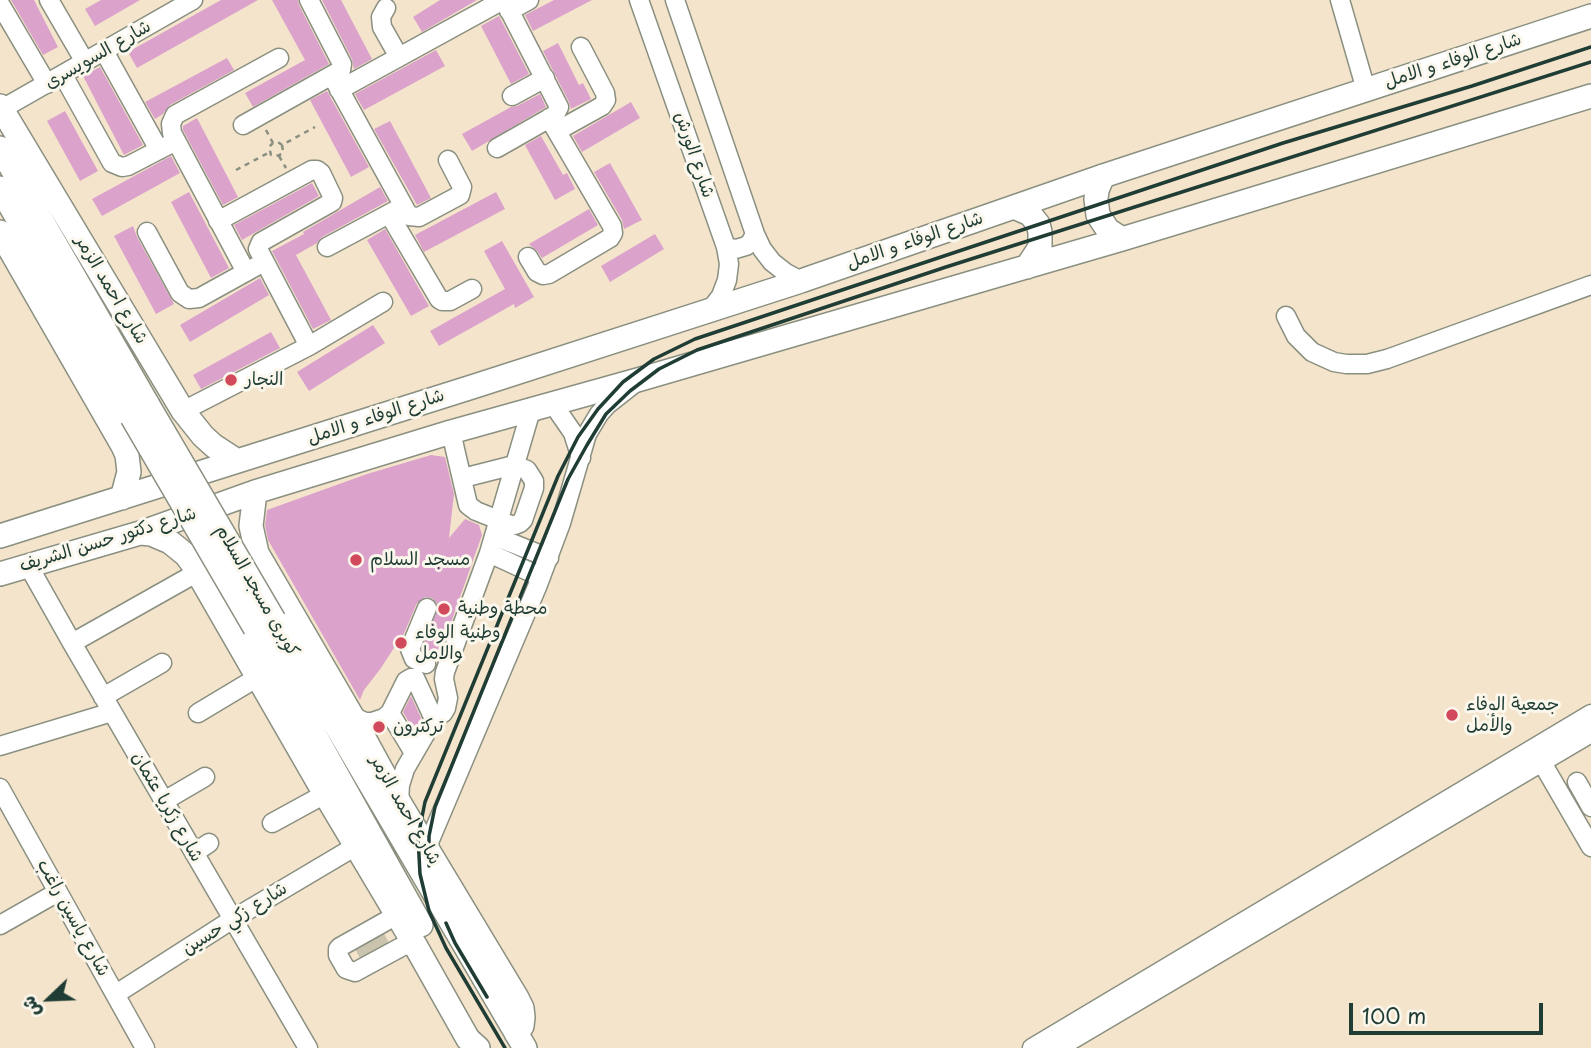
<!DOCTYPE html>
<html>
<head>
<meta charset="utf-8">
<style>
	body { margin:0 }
	#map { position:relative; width:1591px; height:1048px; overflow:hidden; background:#f5e4cc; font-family:"Playpen Sans","Playpen Sans Arabic",sans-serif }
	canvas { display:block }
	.north { position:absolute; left:14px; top:964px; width:70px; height:70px; -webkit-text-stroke:5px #fbf7ec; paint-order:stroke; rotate:247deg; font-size:19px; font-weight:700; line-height:28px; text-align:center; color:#1f3d34 }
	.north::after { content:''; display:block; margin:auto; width:24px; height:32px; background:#1f3d34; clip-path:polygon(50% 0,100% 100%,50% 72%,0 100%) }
	.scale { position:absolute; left:1349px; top:1003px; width:194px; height:32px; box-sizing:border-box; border:4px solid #1f3d34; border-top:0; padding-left:9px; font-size:21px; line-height:24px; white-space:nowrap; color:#1f3d34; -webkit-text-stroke:5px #fbf7ec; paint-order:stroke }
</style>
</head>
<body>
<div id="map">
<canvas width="1591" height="1048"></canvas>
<div class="north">ش</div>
<div class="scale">100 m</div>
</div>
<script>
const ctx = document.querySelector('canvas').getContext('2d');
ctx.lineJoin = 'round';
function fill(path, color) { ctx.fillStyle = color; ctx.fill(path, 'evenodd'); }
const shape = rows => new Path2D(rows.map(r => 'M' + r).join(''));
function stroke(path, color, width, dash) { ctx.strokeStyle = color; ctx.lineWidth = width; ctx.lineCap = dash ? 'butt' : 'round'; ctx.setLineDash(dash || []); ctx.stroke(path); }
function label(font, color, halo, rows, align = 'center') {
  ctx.font = font + ' "Playpen Sans","Playpen Sans Arabic",sans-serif'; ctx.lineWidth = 6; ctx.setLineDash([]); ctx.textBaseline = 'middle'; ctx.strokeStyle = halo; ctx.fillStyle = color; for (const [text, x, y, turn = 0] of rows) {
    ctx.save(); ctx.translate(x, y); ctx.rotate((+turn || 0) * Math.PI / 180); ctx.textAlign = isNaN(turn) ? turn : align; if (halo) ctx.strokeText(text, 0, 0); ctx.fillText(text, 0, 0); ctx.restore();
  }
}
fill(shape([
	[11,0,34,0,58,47,43,55],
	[101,0,140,0,95,26,85,9],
	[221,0,258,0,137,68,128,52],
	[272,0,298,0,299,5,329,64,253,107,245,93,305,60],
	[322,0,341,0,372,59,354,69,352,59],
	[440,0,477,0,422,32,413,17],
	[554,0,592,0,533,31,525,15],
	[499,16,529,74,511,84,481,26],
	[558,43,579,85,583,83,591,99,571,109,569,102,543,51],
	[436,50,445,66,364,110,355,94],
	[227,58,234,70,170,105,163,114,155,119,145,102],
	[100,67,143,145,124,155,83,76],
	[327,91,369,167,351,177,310,100],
	[540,94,546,107,472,151,462,134,511,107,517,106],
	[631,102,640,118,582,152,573,136],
	[65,111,98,171,80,181,47,121],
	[197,118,238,197,223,205,183,130,183,126],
	[390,121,431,198,417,205,374,129],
	[541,136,563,175,567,173,575,189,555,200,525,145],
	[171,156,180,173,102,216,92,199],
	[610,163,642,220,624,229,622,220,594,172],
	[312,183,319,196,242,240,234,225],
	[380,187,388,201,322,237,317,243,296,255,331,320,313,329,272,251,304,234,303,232],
	[189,192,229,268,211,278,171,202],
	[496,192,505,209,424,252,415,235],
	[589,209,598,225,542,258,537,251,531,246,529,244],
	[133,226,137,237,174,304,156,314,114,236],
	[385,229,429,306,411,316,367,240],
	[655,234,664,249,610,282,601,266],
	[502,241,534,297,515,308,514,304,439,346,430,331,505,289,484,251],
	[260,278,269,295,190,342,180,325],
	[373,325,385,343,309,391,297,372],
	[271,332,280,348,201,389,193,375],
	[431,455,445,457,454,494,449,538,465,519,479,525,482,535,442,648,430,653,422,649,438,607,436,602,432,598,425,597,417,603,402,638,401,637,381,668,364,690,360,700,268,540,265,525,267,510,367,474],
	[411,696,421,718,414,731,403,712],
	[384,935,387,942,363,955,360,949]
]), '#dba3cb');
stroke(shape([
	[374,934,381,947],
	[361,941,368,954]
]), '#cac3ae', 18, [18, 9]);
const minor = shape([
	[49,0,85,62],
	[639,0,726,247,729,264,727,280,721,296,711,309],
	[675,0,755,234,762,249,772,262,786,273,801,281],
	[1340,0,1366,90],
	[0,4,47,84],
	[386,8,381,17,382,27,399,57],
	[509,11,529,0],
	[104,51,159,150],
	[63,75,112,163,122,167,128,166,176,141],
	[332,76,409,216,419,217,460,195,462,187,448,160],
	[339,90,503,0],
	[512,96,545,78],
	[2,109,193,0],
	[243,125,341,70,342,64,309,0],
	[557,131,602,106,606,100,605,93,581,47],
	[497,148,555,115,559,107,504,0],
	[389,214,439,299,442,301,450,301,472,289],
	[218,221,312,170,317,170,321,173,333,198,332,202,261,242,258,249,309,346],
	[147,232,180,293,189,299,199,298,255,267],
	[327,247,398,209],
	[726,247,736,249,746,246,750,243,755,234],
	[528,257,537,272,543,275,549,274,610,238,613,233,612,226,549,118],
	[246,272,172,133,171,124,175,115,279,58],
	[1286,316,1296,336,1312,352,1334,362,1346,364,1367,364,1387,359,1591,285],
	[553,404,573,433,581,458],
	[183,411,309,346,383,302],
	[451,432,468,505,476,511,511,525,515,525,520,523,523,520,534,488,534,481,527,470,514,465,463,478],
	[494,536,549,558],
	[489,553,541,577],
	[28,565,72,643,308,1048],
	[72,643,198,572],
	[426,664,414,659,410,649,427,608],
	[103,697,162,663],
	[198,713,258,677],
	[390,713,414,753],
	[352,716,365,722,372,722,384,718,390,713,406,681,411,678,415,678,434,719,405,769,400,785,399,802],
	[434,719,443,713,446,708,448,698,444,679,445,672,489,553,531,410],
	[0,746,112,712],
	[1537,754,1591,847],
	[1577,782,1591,807],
	[0,788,145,1048],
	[164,801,205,777],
	[272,823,325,794],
	[427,847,537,587,561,523,587,434,599,414,607,405,635,383],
	[194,853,209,843],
	[396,912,388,920,340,947,338,949,338,955,346,969,355,972,403,946,415,945],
	[0,925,58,892],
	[116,994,233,919,356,846],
	[1032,1048,1591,714],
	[1058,1048,1591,733]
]);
const major = shape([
	[0,106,183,411,203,436,214,446,237,461],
	[0,148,148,405],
	[1103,176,1097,190,1096,199,1098,215,1108,230,1122,239],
	[0,188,132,417],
	[1014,207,1030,214,1038,224,1040,232,1040,247,1027,267],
	[0,232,123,446,127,455,129,472,122,498],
	[255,492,251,526,257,553,352,716,399,802,517,998,522,1008,523,1017,522,1026,516,1033],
	[140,533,151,534,170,542,186,555,192,563,325,794,415,945,468,1039,478,1048],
	[0,536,475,386,801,281,1103,176,1591,16],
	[0,574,140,533,255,492,451,432,641,379,1122,239,1591,96],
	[274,620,525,1048],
	[255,628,421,925]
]);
stroke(minor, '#8a9080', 21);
stroke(major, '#8a9080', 26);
stroke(shape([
	[266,130,273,143],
	[282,145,283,151,282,154,276,156,271,155,269,147,273,143,278,142,282,145,315,127],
	[279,156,286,168],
	[236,170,270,152]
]), '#8a9080', 2.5, [5, 5]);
stroke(minor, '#fff', 18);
stroke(major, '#fff', 23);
stroke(shape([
	[429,866,429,836,435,807,568,479,587,445,606,414,630,391,659,369,697,350,946,267,1591,62],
	[446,923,455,943,487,997],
	[505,1048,446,948,429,911,420,874,418,837,425,802,558,476,578,437,598,409,623,382,654,359,695,339,1283,143,1472,86,1591,47]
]), '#1f3d34', 3.5);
const majorBridge = shape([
	[148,405,274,620],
	[132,417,255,628]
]);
stroke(majorBridge, '#8a9080', 26, []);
stroke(majorBridge, '#fff', 23);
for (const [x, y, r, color] of [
	[231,380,7,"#d1495b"],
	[356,560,7,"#d1495b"],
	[444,609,7,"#d1495b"],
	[401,643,7,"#d1495b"],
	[1452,715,7,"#d1495b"],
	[379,727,7,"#d1495b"]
]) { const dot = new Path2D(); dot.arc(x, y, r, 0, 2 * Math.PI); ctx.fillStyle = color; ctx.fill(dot); stroke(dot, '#fbf7ec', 2.5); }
label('18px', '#1f3d34', '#fbf7ec', [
	["شارع السويسرى",98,55,-30],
	["شارع الوفاء و الامل",1453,61,-18],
	["شارع الورش",694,155,71],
	["شارع الوفاء و الامل",915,241,-19],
	["شارع احمد الزمر",111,290,59],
	["شارع الوفاء و الامل",376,417,-18],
	["شارع دكتور حسن الشريف",108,540,-17],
	["كوبرى مسجد السلام",257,591,60],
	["شارع زكريا عثمان",167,807,60],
	["شارع احمد الزمر",405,810,60],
	["شارع ياسين راغب",73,918,61],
	["شارع زكي حسين",235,919,-32]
]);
label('18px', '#1f3d34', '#fbf7ec', [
	["النجار",245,380],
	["مسجد السلام",370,560],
	["محطة وطنية",458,609],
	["وطنية الوفاء",415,633],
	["والامل",415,654],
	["جمعية الوفاء",1466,705],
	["والأمل",1466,726],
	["تركترون",393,727]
], 'left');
</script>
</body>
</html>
